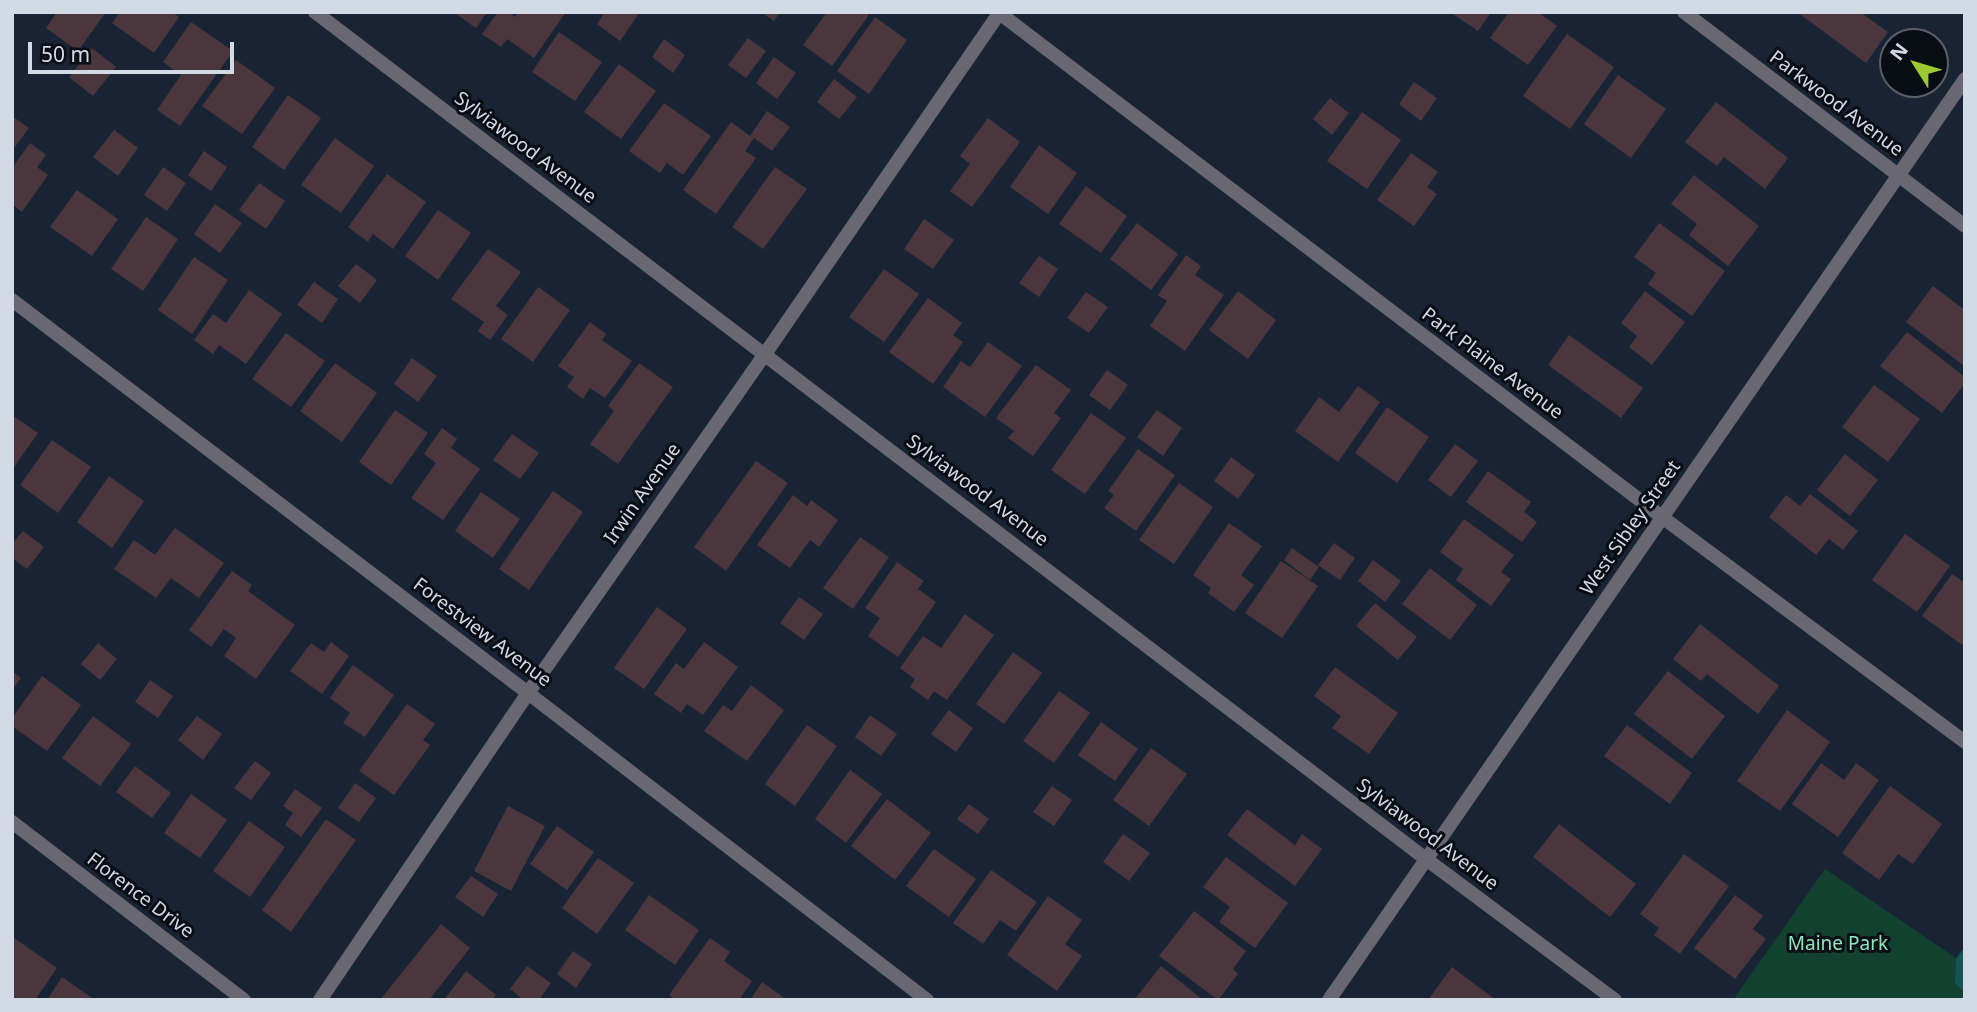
<!DOCTYPE html>
<html>
<head>
<meta charset="utf-8">
<style>
	body { margin:0 }
	#map { position:relative; width:1977px; height:1012px; overflow:hidden; background:#182434; font-family:"Noto Sans",sans-serif }
	canvas { display:block }
	.frame { position:absolute; inset:0; border:14px solid #d2dae5; pointer-events:none }
	.north { position:absolute; left:1879px; top:28px; width:70px; height:70px; box-sizing:border-box; background:#080d14; border:2px solid #595f68; border-radius:50%; rotate:307deg; font-size:19px; font-weight:700; line-height:28px; text-align:center; color:#d2dae5 }
	.north::after { content:''; display:block; margin:auto; width:24px; height:32px; background:#9dca30; clip-path:polygon(50% 0,100% 100%,50% 72%,0 100%) }
	.scale { position:absolute; left:28px; top:42px; width:206px; height:32px; box-sizing:border-box; border:4px solid #d2dae5; border-top:0; padding-left:9px; font-size:21px; line-height:24px; white-space:nowrap; color:#d2dae5; -webkit-text-stroke:5px #080d14; paint-order:stroke }
</style>
</head>
<body>
<div id="map">
<canvas width="1977" height="1012"></canvas>
<div class="frame"></div>
<div class="north">N</div>
<div class="scale">50 m</div>
</div>
<script>
const ctx = document.querySelector('canvas').getContext('2d');
ctx.lineJoin = 'round';
function fill(path, color) { ctx.fillStyle = color; ctx.fill(path, 'evenodd'); }
const shape = rows => new Path2D(rows.map(r => 'M' + r).join(''));
function stroke(path, color, width, dash) { ctx.strokeStyle = color; ctx.lineWidth = width; ctx.lineCap = dash ? 'butt' : 'round'; ctx.setLineDash(dash || []); ctx.stroke(path); }
function label(font, color, halo, rows, align = 'center') {
  ctx.font = font + ' "Noto Sans",sans-serif'; ctx.lineWidth = 6; ctx.setLineDash([]); ctx.textBaseline = 'middle'; ctx.strokeStyle = halo; ctx.fillStyle = color; for (const [text, x, y, turn = 0] of rows) {
    ctx.save(); ctx.translate(x, y); ctx.rotate((+turn || 0) * Math.PI / 180); ctx.textAlign = isNaN(turn) ? turn : align; if (halo) ctx.strokeText(text, 0, 0); ctx.fillText(text, 0, 0); ctx.restore();
  }
}
fill(shape([
	[1825,869,1956,958,1965,947,1965,1000,1733,1000]
]), '#13412f');
fill(shape([
	[1965,947,1965,993,1955,983,1956,959]
]), '#165256');
fill(shape([
	[57,12,106,12,78,51,46,28],
	[120,12,172,12,179,17,154,53,112,23],
	[453,12,487,12,476,28],
	[498,12,508,12,515,17,518,12,566,12,534,58,507,39,501,47,482,34],
	[605,12,640,12,620,41,597,24],
	[761,12,780,12,774,21],
	[827,12,865,12,869,15,832,66,803,45],
	[1450,12,1491,12,1478,31],
	[1509,12,1538,12,1557,26,1528,65,1490,38],
	[1797,12,1860,12,1888,32,1866,63],
	[875,17,907,40,869,94,837,71],
	[191,22,233,51,180,126,157,110,181,75,163,62],
	[559,32,602,62,575,101,532,72],
	[1567,34,1614,67,1570,129,1523,96],
	[748,38,766,51,746,78,728,65],
	[664,39,685,55,673,73,652,57],
	[92,48,116,67,93,96,69,77],
	[774,57,796,73,777,99,756,83],
	[236,60,275,88,242,134,202,106],
	[619,64,656,91,621,139,584,112],
	[1618,75,1666,109,1631,158,1584,124],
	[834,79,857,97,839,119,817,102],
	[1414,82,1437,98,1421,121,1399,104],
	[288,95,321,118,284,170,252,147],
	[1330,98,1349,113,1332,135,1313,119],
	[1716,102,1788,158,1765,189,1724,157,1717,166,1685,142],
	[664,103,711,136,683,175,667,163,660,173,629,151],
	[767,111,790,127,772,151,754,138,745,151,756,158,716,214,683,190,731,122,750,136],
	[1362,112,1401,140,1367,189,1327,161],
	[12,116,29,128,12,151],
	[988,118,1020,142,972,207,950,191,970,164,960,156],
	[114,130,138,148,118,176,93,157],
	[335,138,374,166,341,213,301,185],
	[30,143,46,155,37,167,48,175,22,212,12,204,12,168],
	[1039,145,1077,173,1048,214,1010,187],
	[204,151,227,167,211,191,188,175],
	[1411,153,1438,172,1427,187,1437,194,1414,226,1377,200],
	[163,167,186,183,167,211,144,195],
	[775,167,807,189,763,249,732,227],
	[387,174,426,202,393,249,373,234,368,242,348,227],
	[1694,175,1759,226,1728,266,1689,235,1697,224,1671,204],
	[259,183,285,201,266,229,239,210],
	[1086,186,1127,216,1101,253,1059,224],
	[77,190,118,219,92,256,50,227],
	[215,204,242,223,220,253,194,234],
	[438,210,471,233,438,280,405,256],
	[146,217,178,239,143,291,111,269],
	[924,219,954,240,933,269,904,249],
	[1137,223,1178,254,1151,290,1110,259],
	[1659,223,1725,271,1692,316,1648,284,1656,273,1634,257],
	[488,249,521,272,496,306,508,315,490,340,478,331,484,322,451,299],
	[1186,255,1201,266,1195,275,1224,295,1185,351,1150,326,1167,301,1158,295],
	[1039,256,1058,269,1039,297,1019,283],
	[194,257,228,280,192,334,158,310],
	[356,264,377,280,360,303,338,286],
	[884,269,919,294,884,342,849,317],
	[314,282,338,299,322,323,297,305],
	[1933,286,1965,310,1965,362,1963,365,1906,322],
	[538,287,570,310,533,362,501,339],
	[249,290,282,314,246,364,219,345,213,354,194,340,213,314,226,323],
	[1238,291,1276,320,1248,359,1209,330],
	[1645,291,1685,322,1652,365,1629,347,1637,336,1621,323],
	[1086,292,1108,307,1089,333,1067,318],
	[928,298,962,323,953,335,963,342,933,384,889,352],
	[590,322,606,334,602,340,632,361,605,398,590,388,583,399,567,387,574,377,558,366],
	[1907,332,1965,377,1965,383,1942,413,1880,366],
	[286,333,325,361,291,407,252,379],
	[1569,335,1643,388,1621,418,1548,365],
	[988,342,1022,366,985,417,943,387,961,361,970,367],
	[412,358,437,376,418,402,394,384],
	[335,363,377,393,342,442,300,411],
	[639,363,673,387,618,464,590,444,614,411,608,406],
	[1036,365,1071,390,1054,413,1061,418,1033,456,1008,438,1014,431,996,418],
	[1107,370,1128,385,1110,410,1089,395],
	[1874,385,1920,419,1888,462,1842,427],
	[1358,386,1380,402,1338,462,1295,431,1319,397,1339,412],
	[1387,407,1429,437,1397,483,1355,453],
	[395,410,428,433,391,485,359,462],
	[1157,410,1182,428,1163,456,1137,437],
	[1091,413,1126,438,1085,494,1051,470],
	[12,415,38,433,12,470],
	[442,428,457,439,451,448,480,469,443,520,411,498,436,463,424,454],
	[512,434,539,453,520,479,493,460],
	[52,440,91,467,58,513,20,485],
	[1455,444,1478,461,1451,497,1428,480],
	[1138,449,1175,475,1136,531,1104,508,1114,495,1108,491],
	[1845,454,1878,480,1850,516,1817,490],
	[1231,457,1255,475,1238,499,1214,481],
	[756,461,788,483,726,571,694,547],
	[1488,471,1531,502,1524,512,1537,522,1522,542,1466,502],
	[109,476,144,501,112,548,77,522],
	[1179,483,1213,507,1174,564,1139,540],
	[553,491,583,512,529,590,499,569],
	[481,492,520,519,493,558,455,531],
	[1810,494,1858,531,1843,550,1829,539,1816,555,1769,517,1786,495,1800,506],
	[793,495,807,506,811,500,838,520,819,547,810,540,790,568,757,545],
	[1464,519,1514,555,1501,572,1511,579,1491,606,1456,580,1463,569,1440,552],
	[1229,523,1262,546,1241,575,1254,585,1234,612,1208,593,1211,588,1193,575],
	[175,528,224,563,199,598,171,578,156,598,114,569,134,540,155,555],
	[23,531,44,547,27,569,12,558,12,544],
	[1905,534,1950,566,1917,612,1872,580],
	[860,537,889,557,853,609,823,588],
	[1334,543,1355,558,1340,580,1318,565],
	[1292,548,1319,567,1310,580,1284,560],
	[1373,560,1401,581,1385,602,1358,581],
	[1281,561,1318,586,1282,638,1245,613],
	[897,562,924,581,918,589,936,602,898,657,868,636,880,618,865,608],
	[1430,568,1477,605,1450,640,1402,604],
	[232,571,252,585,248,591,295,625,256,679,224,656,236,638,224,629,211,647,189,630],
	[1952,574,1965,583,1965,647,1922,616],
	[799,597,823,614,804,640,780,623],
	[1375,603,1417,637,1398,660,1356,626],
	[657,607,687,629,644,689,614,668],
	[965,614,994,635,947,700,934,691,928,700,910,687,915,679,900,668,923,636,941,648],
	[1700,624,1779,686,1758,714,1707,674,1701,681,1673,659],
	[331,642,349,656,322,694,290,671,311,643,324,652],
	[704,642,738,667,703,715,687,704,681,713,654,694,676,663,684,669],
	[98,643,117,659,100,680,81,664],
	[1013,652,1042,673,1004,724,976,704],
	[353,665,394,695,365,737,343,723,350,713,330,698],
	[1335,667,1398,713,1369,754,1332,728,1341,716,1314,696],
	[12,671,21,678,12,690],
	[1668,671,1725,716,1692,759,1634,714],
	[42,676,81,705,47,751,12,726,12,718],
	[150,680,173,696,158,718,135,702],
	[751,685,784,710,747,761,704,731,723,705,732,711],
	[1059,691,1090,713,1054,763,1023,741],
	[407,704,435,724,423,740,430,745,394,795,359,771],
	[949,710,973,728,956,752,931,734],
	[1787,710,1830,742,1780,811,1737,781],
	[870,715,897,734,881,756,855,737],
	[93,716,131,744,100,786,62,758],
	[197,716,222,734,203,760,178,740],
	[1101,722,1138,749,1115,781,1078,755],
	[807,725,837,746,795,806,765,784],
	[1627,725,1692,773,1670,804,1604,756],
	[1151,748,1187,774,1149,826,1113,800],
	[255,761,271,773,251,800,234,788],
	[1821,763,1844,780,1856,763,1879,780,1838,837,1792,804],
	[135,766,171,793,152,818,116,792],
	[850,770,882,794,846,843,815,819],
	[355,783,376,798,359,822,338,808],
	[1052,786,1072,800,1054,826,1033,812],
	[1890,786,1942,824,1913,864,1898,854,1879,880,1842,853],
	[295,789,322,808,301,837,285,825,293,813,283,806],
	[191,794,227,820,200,858,164,833],
	[887,799,931,833,895,880,851,846],
	[969,804,989,819,978,834,957,819],
	[508,806,545,826,511,891,474,871],
	[1247,809,1295,845,1302,834,1322,849,1295,886,1227,835],
	[326,819,356,840,291,932,262,910],
	[249,821,285,847,250,897,213,871],
	[1559,824,1636,884,1610,917,1533,857],
	[557,826,594,852,567,890,530,864],
	[1123,834,1150,853,1129,881,1103,862],
	[934,849,976,879,949,917,906,886],
	[1684,854,1729,886,1680,954,1654,935,1659,928,1640,914],
	[1226,857,1288,903,1255,948,1219,922,1230,907,1203,887],
	[598,858,634,883,597,934,562,908],
	[991,870,1037,902,1016,931,1000,920,983,944,953,923],
	[471,876,498,894,483,917,455,897],
	[649,895,699,930,675,965,625,930],
	[1735,895,1763,916,1753,929,1766,939,1735,979,1694,948],
	[1048,896,1082,920,1065,944,1082,956,1057,991,1007,955],
	[1194,911,1246,951,1233,969,1238,974,1218,1000,1159,956],
	[441,924,470,948,429,1000,380,1000],
	[14,938,57,968,35,1000,12,1000,12,941],
	[710,938,730,952,724,961,752,981,739,1000,675,1000,669,995],
	[573,951,592,964,576,988,557,974],
	[527,966,551,983,539,1000,524,1000,510,989],
	[1161,966,1203,1000,1134,1000],
	[1452,967,1496,1000,1428,1000],
	[466,971,496,995,492,1000,444,1000],
	[62,977,95,1000,47,1000],
	[762,982,787,1000,750,1000]
]), '#4c363e');
stroke(shape([
	[315,12,1426,859,1615,1000],
	[998,12,1662,517,1965,742],
	[1684,12,1965,226],
	[12,300,528,693,927,1000],
	[12,822,244,1000],
	[320,1000,528,693,765,354,1000,12],
	[1329,1000,1965,79]
]), '#696771', 14);
label('19px', '#d2dae5', '#080d14', [
	["Parkwood Avenue",1836,104,37],
	["Sylviawood Avenue",525,148,37],
	["Park Plaine Avenue",1492,364,37],
	["Sylviawood Avenue",977,491,37],
	["Irwin Avenue",643,494,-55],
	["West Sibley Street",1631,528,-55],
	["Forestview Avenue",482,633,37],
	["Sylviawood Avenue",1427,835,37],
	["Florence Drive",140,896,37]
]);
label('19px', '#8ee6bd', '#080d14', [
	["Maine Park",1838,945]
]);
</script>
</body>
</html>
